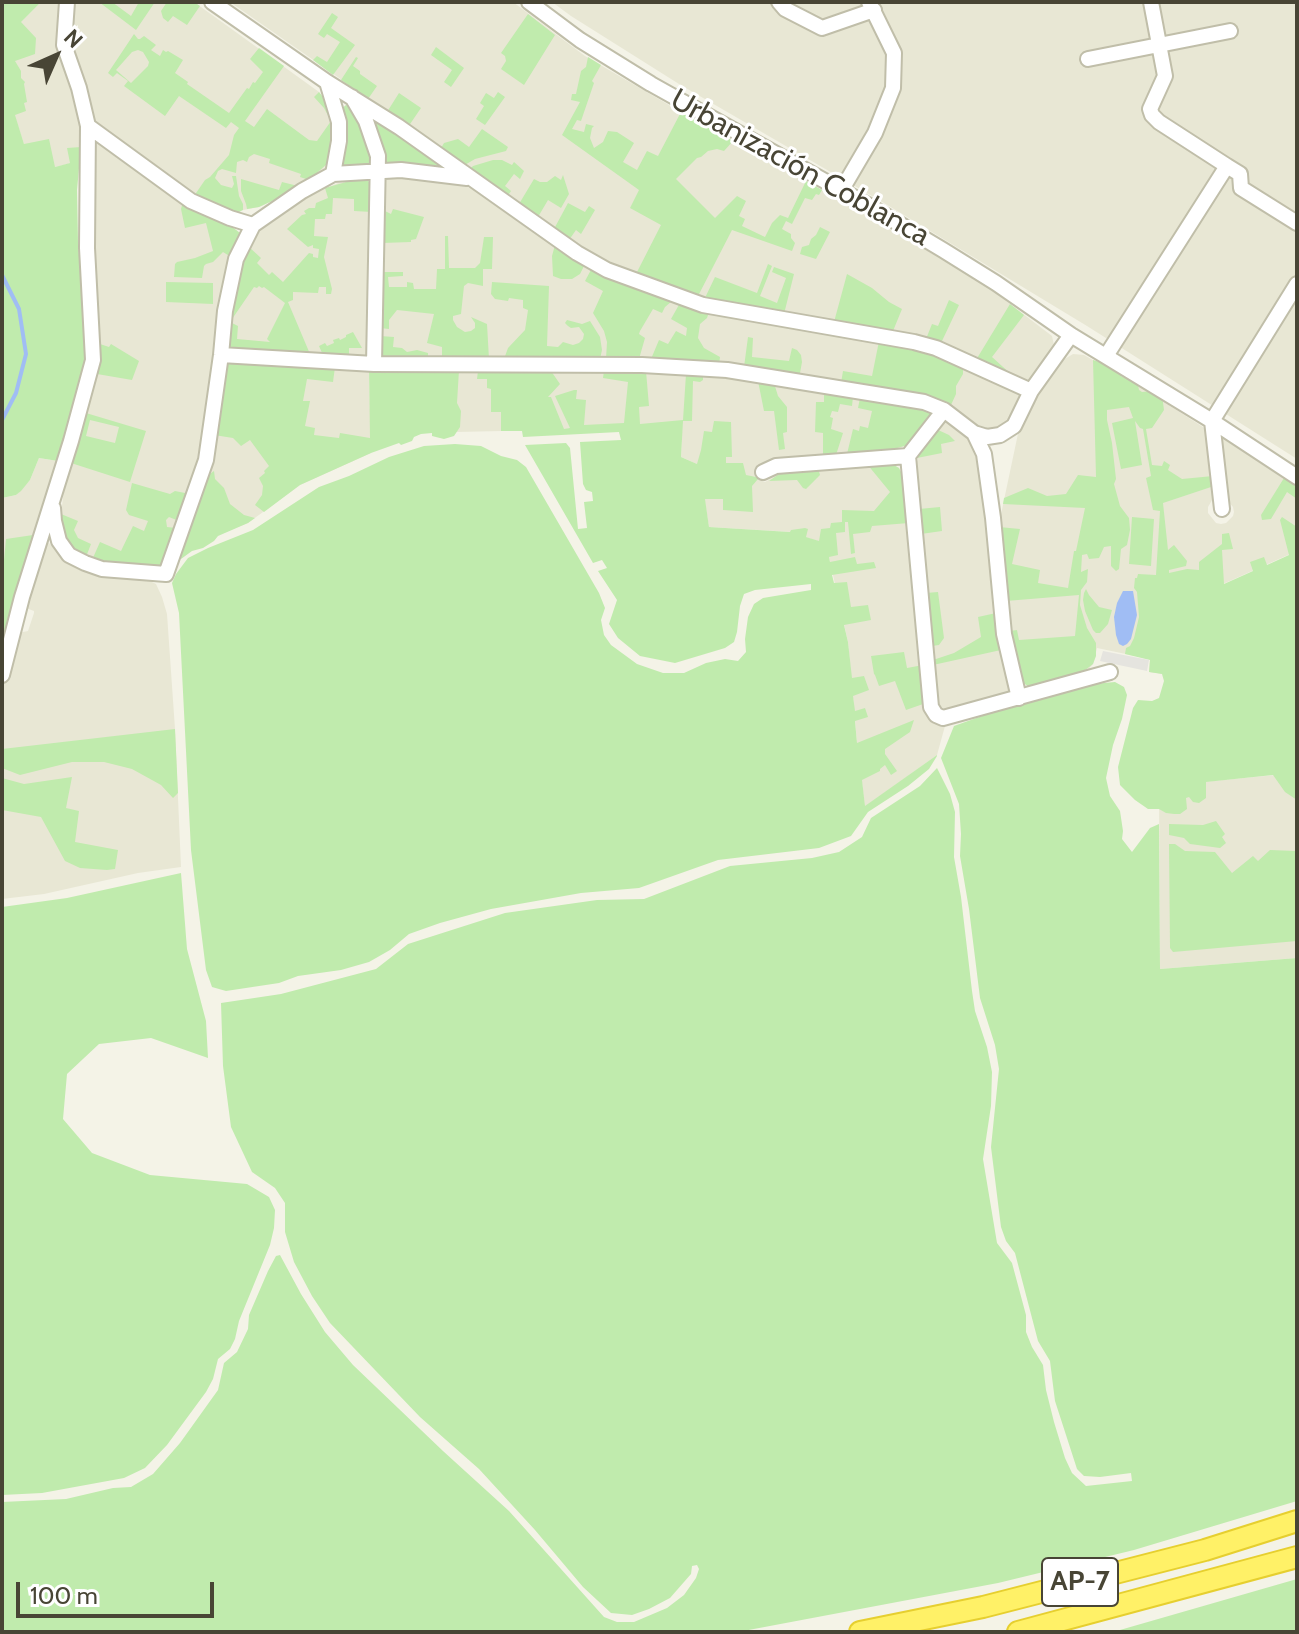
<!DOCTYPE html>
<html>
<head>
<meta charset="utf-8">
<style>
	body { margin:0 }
	#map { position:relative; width:1299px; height:1634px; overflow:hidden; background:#f4f3e7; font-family:Cabin,sans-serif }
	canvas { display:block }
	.frame { position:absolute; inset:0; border:4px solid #484535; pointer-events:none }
	.north { position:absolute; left:16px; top:16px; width:80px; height:80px; -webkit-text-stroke:6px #fff; paint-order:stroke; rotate:45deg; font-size:22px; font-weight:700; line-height:32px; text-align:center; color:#484535 }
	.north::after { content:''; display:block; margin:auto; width:28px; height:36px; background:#484535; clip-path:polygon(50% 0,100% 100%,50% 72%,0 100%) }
	.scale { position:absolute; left:16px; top:1582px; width:198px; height:36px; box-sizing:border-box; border:4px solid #484535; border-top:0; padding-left:10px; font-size:24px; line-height:28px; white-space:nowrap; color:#484535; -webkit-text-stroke:6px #fff; paint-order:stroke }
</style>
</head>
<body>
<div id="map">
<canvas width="1299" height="1634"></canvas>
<div class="frame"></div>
<div class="north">N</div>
<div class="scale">100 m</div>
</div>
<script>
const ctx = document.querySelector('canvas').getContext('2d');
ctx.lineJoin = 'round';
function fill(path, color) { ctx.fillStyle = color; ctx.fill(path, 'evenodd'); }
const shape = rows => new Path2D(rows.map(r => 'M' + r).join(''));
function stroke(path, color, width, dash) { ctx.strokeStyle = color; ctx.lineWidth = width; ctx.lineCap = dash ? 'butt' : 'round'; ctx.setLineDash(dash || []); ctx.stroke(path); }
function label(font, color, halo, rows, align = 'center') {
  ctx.font = font + ' Cabin,sans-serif'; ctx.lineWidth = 6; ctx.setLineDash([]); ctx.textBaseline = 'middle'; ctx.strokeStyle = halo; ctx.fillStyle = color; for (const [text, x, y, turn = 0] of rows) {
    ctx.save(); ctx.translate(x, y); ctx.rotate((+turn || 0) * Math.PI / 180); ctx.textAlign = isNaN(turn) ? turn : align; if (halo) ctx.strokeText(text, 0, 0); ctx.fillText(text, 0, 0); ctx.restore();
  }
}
fill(shape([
	[41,2,64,2,59,51,79,114,81,161,55,167,24,144,14,114,21,78,2,44,2,40],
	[73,2,194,2,319,92,331,112,331,153,326,166,319,173,294,190,259,207,243,210,230,209,202,201,96,124,73,48,72,25],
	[230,2,513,2,585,56,681,112,845,203,984,284,1052,336,1054,345,1032,381,1026,382,912,335,707,300,602,261],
	[552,2,1297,2,1297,459,1087,326,884,203,679,84,571,16],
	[98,143,186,204,200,213,227,223,240,233,240,238,226,272,221,295,210,388,198,469,165,554,114,564,83,556,60,523,64,489,69,467,95,381,99,358,100,344,94,256,92,201,95,146],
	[387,177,447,181,474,189,614,279,689,307,879,341,872,388,807,378,386,359,380,353,383,189],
	[363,178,372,186,368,355,366,357,231,348,228,344,234,293,247,251,256,234,266,224,303,198,338,183],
	[1073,354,1084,355,1138,385,1206,429,1215,495,1208,507,1208,513,1216,523,1221,524,1226,523,1233,516,1234,512,1233,507,1227,500,1218,439,1221,437,1297,487,1297,551,1223,584,1163,674,1149,672,1150,659,1097,648,1093,664,1088,670,1032,689,1022,682,1009,631,1000,519,1019,429,1058,363],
	[234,361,369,369,371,453,300,485,248,523,186,548,225,366,227,362],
	[961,366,1020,393,1021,397,1014,415,1006,425,994,430,984,430,975,426,945,405],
	[639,370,727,377,922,407,908,445,903,447,886,451,760,463,755,473,756,478,765,482,782,472,892,464,899,468,904,478,928,718,931,722,945,726,937,755,865,807,857,743,848,642,826,544,791,532,709,527,699,465,681,457,682,436,622,440,617,426,548,430,456,432,455,371],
	[948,420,960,429,968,438,974,446,980,464,1010,688,1009,691,1005,695,944,709,937,705,915,469,919,454,936,429],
	[39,458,58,461,22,570,2,653,2,498,16,495,30,480],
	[44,538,66,560,82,570,97,574,150,581,156,584,162,597,167,614,175,729,181,867,138,873,44,894,2,899,2,689,18,633,28,631,34,613,34,611,26,608],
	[1297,773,1295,834,1297,853,1297,958,1160,969,1159,786]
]), '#e8e7d4');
fill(shape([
	[2,2,41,2,21,22,36,38,35,54,15,61,21,71,21,78,25,82,24,84,27,102,24,103,26,111,15,115,24,144,49,139,55,167,70,163,67,148,81,147,77,190,78,242,86,348,84,368,58,461,39,458,30,480,21,491,16,495,2,498],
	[99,2,112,2,131,16,139,2,155,2,136,30],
	[167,2,194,2,200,6,187,25,173,16,168,22,163,18,161,11],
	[332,13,338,17,331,28,355,45,333,75,313,60,317,56,327,62,340,42,327,34,324,38,318,34],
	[528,14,555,35,524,85,501,69,506,61,505,56,501,53],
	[134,34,138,39,140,39,144,36,156,45,151,50,160,56,163,50,166,52,168,51,183,60,175,73,188,82,187,84,229,113,247,88,249,89,253,82,255,83,263,72,250,59,259,48,284,66,245,121,254,127,267,109,309,140,317,141,331,121,324,108,314,97,319,92,327,102,334,126,328,163,309,180,300,177,301,174,269,163,270,159,254,154,249,157,247,162,243,160,237,162,236,173,222,169,218,171,215,178,221,185,232,188,234,184,232,176,236,176,239,196,243,204,243,210,239,212,231,211,194,196,205,180,210,177,229,155,234,135,239,128,231,122,226,128,179,96,165,116,124,86,128,81,117,73,113,77,108,73],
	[138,50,143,52,149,62,148,66,131,83,116,70,132,52],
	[436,47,464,68,451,87,444,82,452,70,431,55],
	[356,57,358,58,353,66,360,71,360,74,377,86,368,99,341,80],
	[588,57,601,65,592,81,594,83,581,121,577,120,572,129,584,132,586,124,594,126,592,128,590,138,594,148,603,142,608,131,617,132,634,143,623,162,637,170,647,151,658,156,681,112,733,141,724,151,717,149,708,151,701,157,697,158,676,179,715,218,737,196,746,201,739,216,745,219,742,226,765,237,772,223,780,215,788,218,806,181,822,190,819,195,816,194,812,200,805,198,792,224,786,221,782,229,791,234,791,238,795,243,792,251,732,230,697,298,636,274,661,225,630,208,639,190,562,135,580,102,571,100,572,94,576,94,581,71,586,67],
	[498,92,505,97,485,125,476,119,484,106,480,103,486,93,494,98],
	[399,93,421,108,408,127,387,112],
	[346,105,374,115,443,166,441,168,390,165,385,163,382,156,371,161,367,167,342,169,339,160,340,110],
	[482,129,508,147,506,151,475,159,463,166,440,150,444,143,458,139,469,147],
	[493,160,502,160,512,165,514,162,524,171,520,179,514,174,505,186,511,191,507,197,469,170,473,166],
	[563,175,569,194,561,208,548,200,538,217,519,204,534,179,540,182,547,182,555,176,561,180],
	[360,178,367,179,372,186,372,212,354,211,354,199,333,198,332,214,326,214,325,219,315,219,314,236,328,237,324,257,332,289,331,294,326,294,326,287,319,287,318,293,293,292,293,300,288,302,310,354,260,351,264,354,268,363,335,367,333,382,307,379,303,401,310,401,305,426,315,428,314,435,339,438,340,433,370,438,369,369,390,370,394,366,405,366,412,370,453,371,457,368,459,370,457,403,461,411,460,427,454,436,444,439,432,436,432,433,421,434,414,437,412,441,401,445,399,443,371,453,300,485,264,512,255,505,262,495,263,486,259,478,265,473,264,471,269,466,250,440,241,446,233,438,214,435,225,366,227,362,240,361,248,350,231,348,227,341,237,280,249,247,261,258,257,263,269,275,272,272,283,282,309,253,313,254,313,257,318,258,319,249,313,248,313,245,308,247,287,229,302,215,306,214,304,211,309,208,315,208,316,203,328,198,325,188],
	[259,286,262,288,264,287,285,303,267,339,270,342,237,339,238,326,230,322,254,287,257,288],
	[241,179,279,190,282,182,298,186,281,197,259,207,247,209,246,204,241,191],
	[183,202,200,213,227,223,240,233,240,238,231,257,223,252,213,262,206,264,204,266,202,278,174,277,175,264,177,262,195,258,213,251,206,223,185,228,181,209],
	[568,203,585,212,589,206,595,210,581,234,576,230,569,240,554,229],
	[393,209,424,217,416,239,411,240,411,242,382,243,383,210,391,214],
	[820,227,830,232,816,259,800,254,802,247,809,245,811,239,816,235],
	[445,236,448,236,449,268,475,268,480,263,484,237,493,237,492,269,483,269,483,286,468,283,464,286,461,314,453,316,453,320,457,327,465,332,471,331,475,328,475,323,471,317,487,324,489,359,442,359,442,347,427,343,434,314,397,310,389,320,389,329,380,328,381,272,403,272,403,276,388,277,389,287,407,287,407,282,413,283,414,289,436,289,437,269,445,269],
	[555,245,586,262,580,274,572,279,561,279,553,276,552,256],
	[768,264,772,266,760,296,777,303,786,278,772,272,774,267,794,274,784,314,704,300,715,277,757,293],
	[592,268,614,279,672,301,665,307,662,313,653,309,640,331,639,334,645,338,639,359,606,359,607,342,604,331,593,313,603,291,585,281],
	[847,274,872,288,889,302,902,309,893,331,834,322],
	[166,282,213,283,213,304,166,302],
	[492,282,549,286,547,346,558,347,563,342,573,345,579,343,583,339,584,334,579,327,571,328,568,326,565,323,567,320,582,324,590,321,600,337,602,350,600,359,504,359,508,348,525,330,528,310,523,308,523,300,509,298,508,301,495,299,491,294],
	[949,300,959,305,942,341,939,343,926,339,932,324,938,326],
	[680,303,709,312,707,318,700,324,698,338,704,348,720,357,719,365,651,359,659,340,668,344,676,331,686,336,687,328,671,319],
	[1010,304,1024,315,992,357,1013,376,976,360],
	[353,332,362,348,349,348,349,357,323,355,319,346,325,343,327,346,334,343,333,340,339,338,340,340,346,337,346,335],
	[380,336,394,337,393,347,402,348,407,352,417,350,428,353,428,359,386,359,380,353],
	[748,337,753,338,752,357,789,361,792,348,797,350,801,355,802,362,800,373,797,376,744,367],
	[879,341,918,347,963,365,963,374,956,386,956,394,951,405,945,410,841,383,843,371,872,376],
	[100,344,109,347,111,344,139,361,132,380,97,374],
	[1093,360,1107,364,1122,372,1121,376,1138,385,1139,390,1142,392,1152,391,1162,395,1164,410,1152,428,1146,429,1152,465,1162,466,1164,461,1170,465,1168,470,1182,479,1213,476,1214,486,1163,503,1168,550,1174,545,1187,561,1186,566,1169,570,1169,573,1187,569,1199,570,1199,562,1222,544,1222,534,1229,533,1233,549,1222,550,1224,584,1253,571,1250,562,1264,557,1267,565,1289,555,1280,520,1282,517,1297,527,1297,800,1285,792,1273,775,1206,782,1206,798,1199,803,1193,802,1189,797,1186,798,1187,809,1180,814,1174,814,1166,813,1159,809,1148,809,1135,800,1120,785,1118,767,1133,708,1138,700,1152,701,1159,698,1164,681,1162,674,1149,672,1150,660,1125,654,1126,648,1130,646,1134,638,1139,617,1137,592,1134,588,1135,578,1137,578,1138,574,1156,575,1160,511,1153,510,1146,478,1151,476,1143,429,1140,428,1135,421,1142,465,1121,469,1112,423,1133,418,1129,407,1107,410,1107,420,1112,443,1116,479,1114,484,1120,506,1129,518,1130,530,1127,545,1121,549,1119,569,1116,571,1111,566,1111,546,1104,547,1099,558,1089,559,1087,554,1082,555,1081,572,1088,569,1087,582,1081,590,1080,605,1087,628,1096,643,1096,656,1093,664,1080,674,1032,689,1022,682,1009,631,1017,630,1019,640,1075,636,1079,595,1006,601,999,527,1020,529,1012,564,1040,570,1038,583,1068,588,1074,551,1076,551,1085,508,1003,504,1004,498,1028,488,1047,496,1066,494,1078,475,1096,477],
	[478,371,551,371,560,384,548,397,551,397,564,429,570,428,555,396,574,390,577,390,576,399,586,400,584,425,624,423,628,382,603,378,604,371,646,371,649,406,639,407,640,424,683,420,686,374,703,375,703,380,700,382,693,381,692,421,683,421,681,457,697,464,701,450,704,431,712,432,714,421,731,422,732,457,726,457,726,463,743,463,746,475,756,477,758,479,752,486,753,512,723,510,723,499,705,499,709,527,790,532,791,530,805,528,808,529,806,537,819,541,821,529,830,528,831,523,842,522,842,510,874,511,890,492,867,464,892,464,899,468,904,478,909,523,872,526,870,532,853,534,855,553,851,554,848,522,845,522,845,532,836,533,838,555,829,557,830,562,855,557,857,564,874,562,876,568,832,575,834,583,847,582,851,607,868,605,871,620,844,625,848,642,852,678,864,676,869,690,853,696,855,711,865,708,868,717,855,721,857,743,914,720,910,732,885,749,885,754,897,771,891,775,885,765,880,769,880,771,862,780,865,806,937,755,937,756,929,769,908,786,868,812,851,836,819,848,718,860,639,888,581,893,491,909,440,923,409,934,390,950,369,962,341,970,298,976,279,983,226,991,212,987,206,970,191,850,179,613,172,583,176,574,188,558,208,548,253,530,319,487,349,476,389,457,424,446,455,444,481,446,501,456,517,460,526,467,599,593,605,608,601,620,604,635,611,645,637,664,663,673,684,673,706,663,725,659,738,661,746,652,745,639,748,617,754,604,763,598,811,590,811,584,755,590,744,594,740,606,737,632,734,642,725,648,675,663,640,656,618,638,609,624,617,600,598,571,607,568,602,560,593,563,525,445,566,443,570,448,578,529,587,528,584,502,593,501,592,492,586,490,583,484,580,442,621,440,619,432,523,437,522,431,501,431,501,412,491,412,491,389,487,388,487,379,477,379],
	[758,381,774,383,778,396,787,407,787,432,783,433,785,449,779,450,774,411,764,411],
	[790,387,853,397,852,406,840,404,838,412,832,411,830,417,833,418,831,429,843,433,836,455,823,456,823,433,815,432,816,402,824,402,824,394,791,389],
	[860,398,914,405,931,411,931,415,908,445,886,451,847,454,853,429,859,431,860,426,868,428,872,411,858,408],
	[86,413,146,431,130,482,71,463],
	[90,420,119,427,115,443,86,436],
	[936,429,949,435,955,441,941,444,942,453,917,458],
	[818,468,820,475,806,489,803,488,797,480,769,481,782,472],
	[214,471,215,479,224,488,230,504,244,515,255,518,248,523,218,536,214,541,203,548,192,551,181,559,175,555,207,476],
	[1284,478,1297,487,1297,499,1287,492,1271,519,1262,520,1261,515],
	[132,483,170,494,175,491,185,493,190,500,179,521,169,517,166,520,167,527,176,528,165,563,153,569,92,560,100,542,121,551,133,526,144,531,148,521,129,515,126,510],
	[940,507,942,531,921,534,919,509],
	[61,514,78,521,74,530,78,538,91,544,86,557,76,552,66,540,60,523],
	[1132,517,1154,519,1151,566,1129,564],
	[33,535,22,570,4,644,2,643,2,581,6,539],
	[1086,589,1089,595,1099,607,1112,610,1108,624,1100,633,1096,633,1093,630,1085,611,1083,600,1084,593],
	[938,592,944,638,939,645,932,646,926,593],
	[996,613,1001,650,933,665,933,660,954,653,981,637,978,617],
	[904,652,907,668,923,665,926,703,906,710,895,681,879,686,875,675,874,674,871,656],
	[1115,682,1124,687,1127,695,1122,719,1113,745,1106,778,1110,796,1120,811,1123,831,1122,839,1132,852,1150,828,1159,824,1160,969,1297,958,1297,1501,1134,1550,998,1583,738,1632,2,1632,2,1502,66,1499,113,1488,131,1487,153,1474,180,1443,218,1390,224,1363,237,1352,248,1329,249,1315,268,1271,276,1256,280,1255,301,1294,325,1332,353,1365,443,1451,509,1511,604,1617,617,1622,634,1622,667,1608,684,1595,696,1578,699,1569,697,1565,692,1566,691,1574,670,1598,649,1609,632,1615,611,1613,583,1587,535,1530,479,1469,420,1417,330,1323,312,1296,294,1262,285,1232,285,1203,275,1188,252,1172,231,1127,223,1066,221,1003,281,994,376,969,408,944,505,913,597,900,644,899,730,866,812,858,839,852,862,837,871,818,920,786,937,768,950,794,955,812,954,857,961,897,972,991,975,1011,987,1047,992,1072,991,1106,983,1159,997,1243,1012,1263,1026,1315,1026,1332,1032,1347,1043,1365,1046,1390,1054,1422,1065,1458,1072,1473,1086,1486,1132,1481,1131,1473,1100,1477,1084,1476,1077,1469,1055,1401,1050,1361,1038,1341,1015,1253,1006,1241,1001,1227,991,1147,999,1069,995,1045,980,998,969,909,960,856,961,834,959,804,941,758,954,726,996,711,1093,684],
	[175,729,178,793,173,798,161,785,132,769,104,762,72,762,20,775,2,768,2,749],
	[72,777,66,808,79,811,75,842,118,850,115,869,107,870,80,868,65,861,41,817,2,810,2,778,24,784],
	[1297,806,1297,941,1173,952,1170,948,1169,844,1175,844,1185,851,1215,852,1232,873,1253,856,1258,861,1270,850,1296,851,1295,834],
	[1216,821,1225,834,1222,837,1226,843,1220,848,1190,844,1184,838,1169,835,1169,824,1203,825],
	[181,873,187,949,206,1021,208,1058,151,1038,99,1044,67,1074,63,1119,92,1153,150,1175,247,1184,269,1197,275,1210,274,1228,270,1245,239,1321,235,1339,230,1349,218,1359,213,1379,206,1392,167,1445,145,1468,124,1478,42,1493,2,1495,2,907,67,898],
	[1297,1579,1297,1632,1113,1632]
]), '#c0ebad');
fill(shape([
	[1103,651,1149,660,1147,671,1100,661]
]), '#e5e4df');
fill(shape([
	[1123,591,1133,591,1137,615,1131,639,1127,644,1123,646,1119,644,1116,635,1114,617,1117,603]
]), '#a0bdf4');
stroke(shape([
	[2,275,19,309,26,354,16,393,2,420]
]), '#a0bdf4', 4);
const minor = shape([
	[212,2,327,82,399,127,577,253,607,270,703,305,914,342,936,348,1031,391],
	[529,2,580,40,651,84,866,204,943,250,996,283,1071,335,1212,421,1297,477],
	[779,2,785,9,822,28,874,10],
	[1088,59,1230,31],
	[327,82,339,122,339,141,333,174],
	[88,126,191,201,230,218,253,225,302,191,333,174,401,170,467,178],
	[1227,166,1240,174,1241,188,1297,223],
	[841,191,875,133,893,88,894,53,869,2],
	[221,355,374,364,378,156,366,121,352,97],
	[1106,356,1227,166,1159,122,1152,115,1150,109,1165,76,1151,2],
	[374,364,642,365,727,370,924,402,944,410,974,433,984,454,993,518,1004,634,1019,698],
	[974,433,987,437,1000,435,1014,426,1031,391,1071,335],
	[908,456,931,707,936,715,943,718,1110,672],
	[763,472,776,466,908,456,944,410],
	[53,508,54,521,59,541,69,555,85,563,102,569,166,574,206,460,221,355,225,311,236,259,253,225],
	[1222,509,1212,421,1297,284],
	[2,675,22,597,71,441,93,360,87,248,88,126,79,88,64,45,67,2]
]);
const highway = shape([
	[860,1632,983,1607,1205,1550,1297,1521],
	[1018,1632,1297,1557]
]);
stroke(minor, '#c0bea9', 18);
stroke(highway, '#e6cf2f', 24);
stroke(minor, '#fff', 14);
stroke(highway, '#fff167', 20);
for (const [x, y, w] of [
	[1080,1582,76]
]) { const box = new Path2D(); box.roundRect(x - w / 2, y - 24, w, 48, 6); ctx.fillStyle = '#fff'; ctx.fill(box); stroke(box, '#484535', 2); }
label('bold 28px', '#484535', null, [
	["AP-7",1080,1582]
]);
label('30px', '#484535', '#fff', [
	["Urbanización Coblanca",800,168,29]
]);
</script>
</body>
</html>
